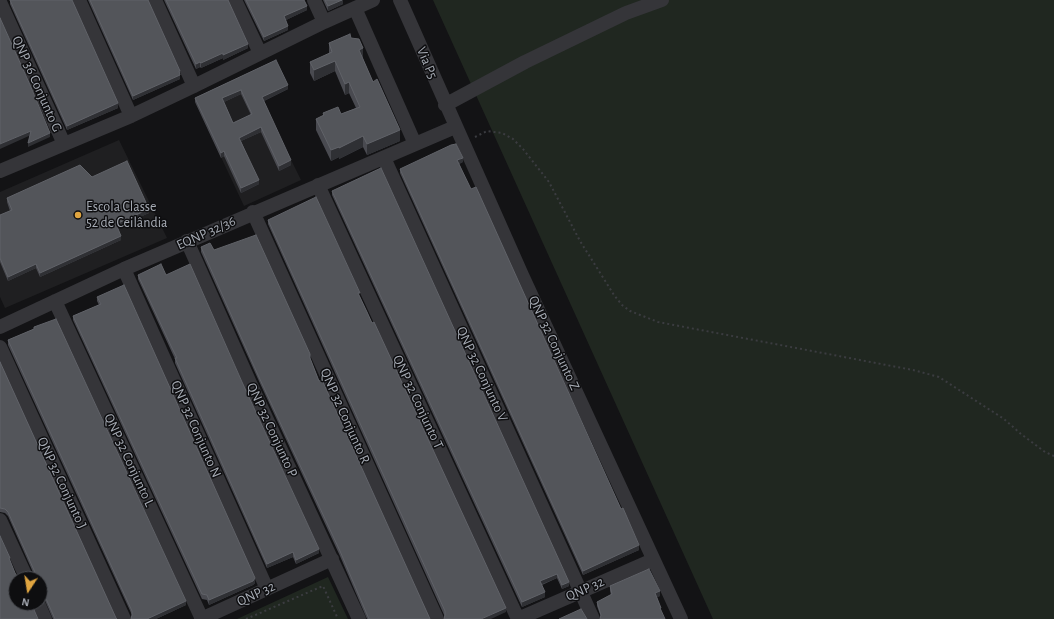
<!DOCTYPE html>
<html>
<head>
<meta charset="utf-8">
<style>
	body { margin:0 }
	#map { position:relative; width:1054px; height:619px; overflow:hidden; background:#131315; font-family:"Alegreya Sans",sans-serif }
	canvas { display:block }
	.north { position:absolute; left:8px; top:571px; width:40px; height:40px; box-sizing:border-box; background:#0e0e10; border:1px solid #4b4d52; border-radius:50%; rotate:192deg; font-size:11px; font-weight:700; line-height:16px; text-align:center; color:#a6abb4 }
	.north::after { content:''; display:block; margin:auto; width:14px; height:18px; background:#e0a540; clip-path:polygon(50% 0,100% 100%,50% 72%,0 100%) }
</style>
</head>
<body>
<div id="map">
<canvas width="1054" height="619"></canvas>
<div class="north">N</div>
</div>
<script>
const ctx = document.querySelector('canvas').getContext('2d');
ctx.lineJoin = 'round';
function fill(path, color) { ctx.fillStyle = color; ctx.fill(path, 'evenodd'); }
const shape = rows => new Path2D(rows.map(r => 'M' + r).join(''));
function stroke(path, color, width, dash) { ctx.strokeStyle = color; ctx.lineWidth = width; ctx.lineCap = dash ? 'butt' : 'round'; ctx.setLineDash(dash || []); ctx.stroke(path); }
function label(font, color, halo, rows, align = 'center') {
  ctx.font = font + ' "Alegreya Sans",sans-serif'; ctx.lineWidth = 3; ctx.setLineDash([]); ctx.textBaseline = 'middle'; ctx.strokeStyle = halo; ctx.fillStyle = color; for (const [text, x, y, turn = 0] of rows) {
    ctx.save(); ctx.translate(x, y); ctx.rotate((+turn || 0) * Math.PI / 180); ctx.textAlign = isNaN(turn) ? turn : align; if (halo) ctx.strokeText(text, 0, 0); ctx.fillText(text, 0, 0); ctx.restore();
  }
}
fill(shape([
	[251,79,301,180,244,206,196,104],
	[119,140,167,238,5,308,0,297,0,192]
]), '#1f1f21');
fill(shape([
	[433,0,1054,0,1054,619,713,619],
	[328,577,348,619,237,619]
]), '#202720');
stroke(shape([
	[475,137,487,131,502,133,513,139,523,149,549,182,580,241,614,295,622,305,630,311,658,322,913,370,939,377,1004,419,1021,434,1045,452,1054,456],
	[246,619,323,586,338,619]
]), '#3b3c40', 2, [2, 3]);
stroke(shape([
	[79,0,131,116],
	[155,0,194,86],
	[235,0,260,53],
	[314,0,324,22],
	[400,0,522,275,681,619],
	[0,2,64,144],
	[355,8,415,144],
	[445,105,525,62,626,13,662,0],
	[384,158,593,619],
	[0,171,131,116,194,86,324,22,373,0],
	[318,185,518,619],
	[253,212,437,619],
	[187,241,250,383,359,619],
	[124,269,267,589],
	[55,301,202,619],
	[0,327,124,269,455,127],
	[0,347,124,619],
	[0,520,27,579],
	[38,603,45,619],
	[201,619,332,559],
	[518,619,653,560]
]), '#353539', 14);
fill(shape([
	[10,0,118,108,67,130,10,4],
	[88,0,148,0,180,74,180,79,133,100],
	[164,0,228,0,248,48,223,60,223,58,201,68,200,67,196,69],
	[244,0,304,0,307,10,286,20,288,30,264,41],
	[323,0,343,0,343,4,328,11],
	[351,38,363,59,373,82,400,141,367,155,363,147,339,159,339,157,331,161,316,130,316,119,323,116,323,113,341,114,356,108,349,93,345,95,335,71,314,81,310,73,310,62,329,54,329,43],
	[276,60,288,89,264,101,291,165,279,171,261,132,241,141,259,184,241,193,224,156,221,158,195,102,195,98],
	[241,94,251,115,233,123,224,102],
	[463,162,459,164,621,509,639,550,583,575,400,173,400,169],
	[92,177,149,213,117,227,121,240,40,277,36,268,8,281,0,262,0,215,10,211,7,202,7,198],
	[332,191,569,586,562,589,557,578,542,585,545,597,522,607,332,195],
	[268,220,360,297,506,612,445,617,268,224],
	[201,247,214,250,310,358,319,381,430,619,367,619,340,556,258,379,201,252],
	[138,275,166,275,242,382,319,553,296,564,293,557,267,568,175,363,175,359,138,279],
	[97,297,255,583,253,585,209,605,207,600,202,599,73,320,73,316,99,305,97,301],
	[34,327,186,605,156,619,131,619,132,615,8,345,8,340,34,329],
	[0,362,116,618,117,619,53,619,40,589,40,579,36,579,8,516,5,513,0,512],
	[610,586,660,596,657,597,661,611,601,617,597,606,597,602,611,595,610,591]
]), '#494a50');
fill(shape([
	[342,0,343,0,343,4,328,11,328,6],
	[307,6,307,10,284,21,284,16],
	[288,26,288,30,264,41,264,37],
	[248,44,248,48,223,60,223,55],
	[363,48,363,59,359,50],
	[223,53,223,58,201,68,201,63],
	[335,61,335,71,314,81,314,70],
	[200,62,200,67,196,69,196,64],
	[180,71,180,79,133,100,133,96],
	[349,82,349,93,345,95,345,84],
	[288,85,288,89,262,102,262,97],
	[241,90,241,94,222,103,222,98],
	[118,103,118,108,67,130,67,126],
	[261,127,261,132,239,142,239,138],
	[400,130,400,141,367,155,367,144],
	[31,131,31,135,0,149,0,144],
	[50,133,50,137,28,147,28,143],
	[363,136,363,147,339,159,339,148],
	[339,147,339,157,331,161,331,150],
	[224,151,224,156,221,158,221,153],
	[463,158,463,162,457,164,457,160],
	[291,160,291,165,279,171,279,166],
	[259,180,259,184,241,193,241,188],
	[149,209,149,213,116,228,116,224],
	[121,236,121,240,40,277,40,273],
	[36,264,36,268,8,281,8,277],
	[639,545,639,550,583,575,583,571],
	[319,549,319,553,296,564,296,560],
	[293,552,293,557,267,568,267,564],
	[557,574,557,578,540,585,540,581],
	[255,578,255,583,253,585,209,605,209,600],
	[569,582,569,586,562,589,562,585],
	[660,591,660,596,655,598,655,593],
	[545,592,545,597,522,607,522,602],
	[186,601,186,605,156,619,147,619],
	[506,608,506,612,491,619,481,619]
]), '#2f3034');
const building = shape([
	[10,0,72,0,118,103,67,126,10,0],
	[90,0,148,0,180,71,179,71,180,75,133,96,90,0],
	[166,0,228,0,248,44,223,55,223,53,201,63,200,62,196,64,166,0],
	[246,0,304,0,307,6,284,16,288,26,264,37,246,0],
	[325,0,342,0,328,6,325,0],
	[0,18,30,85,50,133,28,143,31,131,0,144,0,18],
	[350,34,351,38,359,39,363,48,359,50,373,82,377,79,400,130,367,144,363,136,339,148,339,147,331,150,316,119,324,115,323,113,338,107,341,114,360,107,349,82,345,84,335,61,314,70,310,62,332,52,329,43,350,34],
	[276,60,288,85,262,97,291,160,279,166,261,127,239,138,259,180,241,188,224,151,221,153,195,98,276,60],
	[241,90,252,114,233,123,222,98,241,90],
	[456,144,463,158,457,160,471,189,476,187,621,509,623,508,639,545,583,571,400,169,451,145,456,144],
	[127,161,149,209,116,224,121,236,40,273,36,264,8,277,0,258,0,215,12,210,7,198,80,165,92,177,127,161],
	[381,168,569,582,562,585,557,574,540,581,545,592,522,602,332,191,381,168],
	[316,197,360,293,358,293,367,312,372,323,374,322,506,608,481,619,444,619,445,615,445,611,268,220,316,197],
	[256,235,310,354,310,358,319,381,322,380,430,619,369,619,340,551,258,375,201,247,210,243,214,250,256,235],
	[161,264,166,275,190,264,242,382,319,549,296,560,293,552,267,564,175,358,177,358,172,348,138,275,161,264],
	[124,285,255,578,253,581,209,600,207,595,202,594,73,316,101,304,97,297,124,285],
	[56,319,186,601,147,619,131,619,132,615,132,611,8,340,34,329,34,327,56,319],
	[0,362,116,618,117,619,55,619,40,585,40,579,38,579,8,512,5,509,0,508,0,362],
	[0,536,10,558,9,558,15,573,19,579,16,579,16,603,31,603,38,619,0,619,0,536],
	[649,569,660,591,655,593,661,608,660,608,665,619,600,619,601,615,597,602,612,594,610,586,649,569],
	[581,609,587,619,559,619,581,609]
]);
fill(building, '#53555a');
stroke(building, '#606268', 1);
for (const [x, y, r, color] of [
	[78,215,4,"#e0a540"]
]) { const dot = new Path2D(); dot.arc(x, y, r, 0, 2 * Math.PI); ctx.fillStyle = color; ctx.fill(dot); stroke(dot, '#0e0e10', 1.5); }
label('14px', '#a6abb4', '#0e0e10', [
	["Via P5",427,63,67],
	["QNP 36 Conjunto G",37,84,66],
	["EQNP 32/36",206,233,-24],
	["QNP 32 Conjunto Z",554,343,65],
	["QNP 32 Conjunto V",482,374,65],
	["QNP 32 Conjunto T",418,402,65],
	["QNP 32 Conjunto R",345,416,66],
	["QNP 32 Conjunto N",196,429,66],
	["QNP 32 Conjunto P",272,430,65],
	["QNP 32 Conjunto L",129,460,65],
	["QNP 32 Conjunto J",62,483,65],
	["QNP 32",585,589,-24],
	["QNP 32",256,594,-25]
]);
label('14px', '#a6abb4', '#0e0e10', [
	["Escola Classe",86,207],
	["52 de Ceilândia",86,223]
], 'left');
</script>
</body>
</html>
